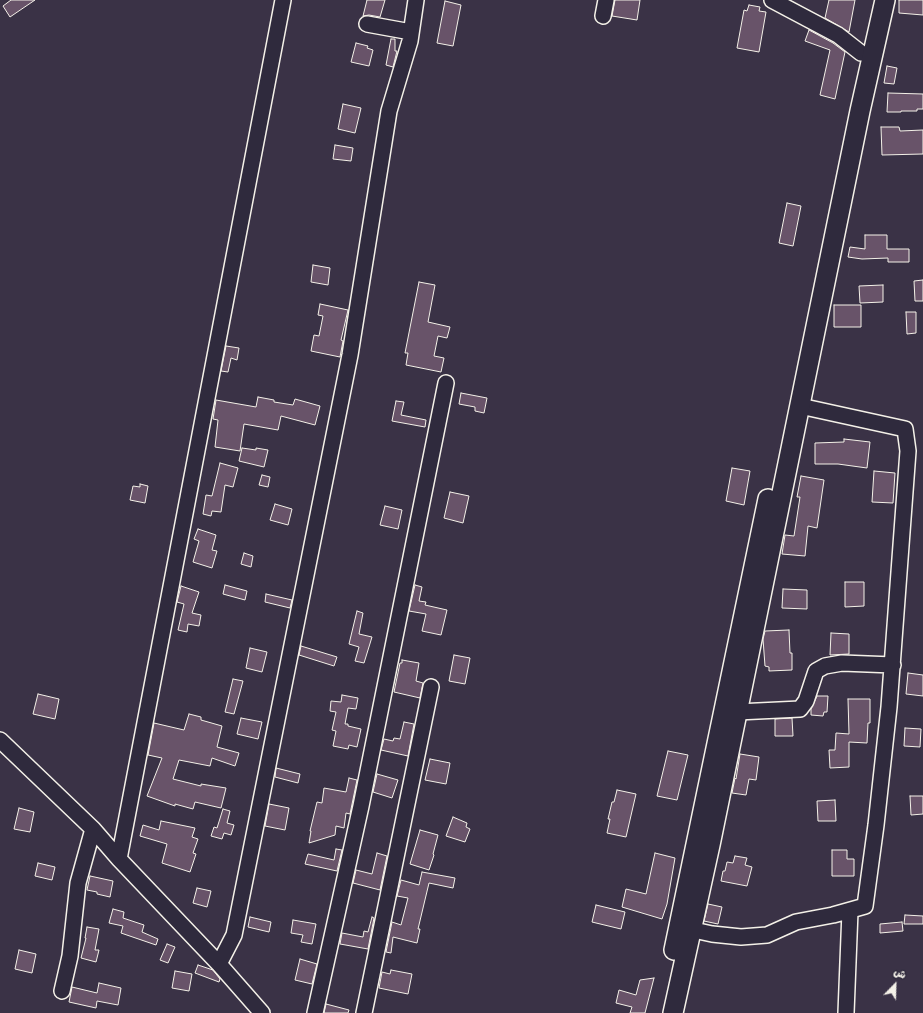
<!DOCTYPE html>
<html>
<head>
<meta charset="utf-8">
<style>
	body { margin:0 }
	#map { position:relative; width:923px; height:1013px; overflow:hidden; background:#3a3246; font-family:"Balsamiq Sans","Playpen Sans Arabic",sans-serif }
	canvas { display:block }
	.north { position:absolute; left:875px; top:965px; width:40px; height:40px; -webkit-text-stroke:3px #2f2a3d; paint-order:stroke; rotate:23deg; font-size:11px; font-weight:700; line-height:16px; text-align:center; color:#f4f1e8 }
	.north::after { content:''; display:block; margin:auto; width:14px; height:18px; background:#f4f1e8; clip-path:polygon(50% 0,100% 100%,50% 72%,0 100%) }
</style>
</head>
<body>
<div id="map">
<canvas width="923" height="1013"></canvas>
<div class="north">ش</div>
</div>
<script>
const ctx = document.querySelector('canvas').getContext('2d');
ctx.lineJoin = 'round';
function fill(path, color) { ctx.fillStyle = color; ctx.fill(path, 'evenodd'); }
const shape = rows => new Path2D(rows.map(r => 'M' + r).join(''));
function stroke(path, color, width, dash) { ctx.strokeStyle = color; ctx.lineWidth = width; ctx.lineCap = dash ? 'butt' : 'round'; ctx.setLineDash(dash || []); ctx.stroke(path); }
const building = shape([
	[11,0,35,0,10,17,3,6,11,0],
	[367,0,385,0,380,17,369,15,363,16,367,0],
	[615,0,640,0,637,20,612,16,615,0],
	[829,0,855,0,849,32,825,18,829,0],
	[899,0,923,0,923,15,899,13,899,0],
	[445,1,461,5,453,46,437,43,445,1],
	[749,5,760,7,759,11,766,12,759,52,737,48,744,10,747,11,749,5],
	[809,30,833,43,845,52,835,99,820,95,830,50,805,41,809,30],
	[391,39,395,39,395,51,397,51,393,67,386,65,391,39],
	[356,43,368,46,367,48,373,50,369,66,351,62,356,43],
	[887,66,897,68,894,84,884,83,887,66],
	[888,93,923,94,923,109,917,109,917,111,901,111,901,112,887,112,888,93],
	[343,104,361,108,355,133,338,129,343,104],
	[881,127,899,127,900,131,923,130,923,154,882,155,881,127],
	[335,145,353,148,351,161,333,159,335,145],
	[787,203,801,206,793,246,779,243,787,203],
	[865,235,887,235,887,249,909,249,909,262,888,262,888,258,862,259,848,257,850,247,865,249,865,235],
	[313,265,330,268,328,285,311,282,313,265],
	[923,280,923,301,915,301,914,281,923,280],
	[419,282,435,285,428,322,450,327,447,338,438,336,434,356,444,358,441,372,406,365,408,353,405,353,419,282],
	[883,285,883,302,860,303,859,286,883,285],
	[320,304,348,310,341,340,343,341,340,357,311,351,314,335,319,336,323,316,318,315,320,304],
	[834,305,861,305,861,327,834,327,834,305],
	[906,312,916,312,916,333,907,334,906,312],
	[226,346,239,348,237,360,231,358,228,372,221,371,226,346],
	[461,393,487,398,484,413,475,411,475,407,459,404,461,393],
	[258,397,274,400,274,402,293,405,295,399,320,406,315,425,281,416,278,430,244,424,240,451,215,447,218,420,213,419,216,400,256,407,258,397],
	[396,401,404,402,401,415,426,420,425,427,392,421,396,401],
	[844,439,870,442,867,468,838,464,815,464,815,443,844,442,844,439],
	[242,448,256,450,256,448,268,450,264,467,239,461,242,448],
	[220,463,238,468,235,479,233,487,225,485,221,512,212,511,211,516,203,514,206,495,212,496,220,463],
	[732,468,750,471,744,505,726,501,732,468],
	[874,471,895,473,893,503,872,502,874,471],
	[262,475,270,477,268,487,259,485,262,475],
	[801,476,824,480,817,528,808,526,805,556,782,554,785,535,794,536,800,497,797,497,801,476],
	[140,484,148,486,145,503,130,500,133,486,140,487,140,484],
	[450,492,469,496,463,523,444,518,450,492],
	[275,504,292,509,288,525,270,520,275,504],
	[385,506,402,510,398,529,380,525,385,506],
	[198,529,216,535,212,550,217,551,212,568,193,562,199,541,194,539,198,529],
	[244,553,253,556,251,567,241,564,244,553],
	[845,582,864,582,864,606,845,607,845,582],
	[225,585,247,591,245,600,223,594,225,585],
	[415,585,422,587,419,601,426,602,425,605,447,610,441,635,422,631,426,614,409,611,415,585],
	[181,586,199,592,192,613,201,615,199,626,188,624,187,632,178,630,184,604,177,602,181,586],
	[783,589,807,590,807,609,782,608,783,589],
	[266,594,292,600,290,608,265,602,266,594],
	[357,611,363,613,359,634,372,637,364,663,355,661,359,647,349,644,357,611],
	[789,630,790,653,792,653,792,670,769,671,769,667,765,666,763,639,765,631,789,630],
	[831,633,849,634,849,654,830,655,831,633],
	[301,646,337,657,334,666,299,655,301,646],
	[250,648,267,652,262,672,246,668,250,648],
	[454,655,470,658,465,684,449,681,454,655],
	[402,660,419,663,416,681,423,683,420,698,394,692,400,663,402,663,402,660],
	[908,673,923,675,923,696,906,694,908,673],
	[233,679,243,681,234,714,225,712,233,679],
	[38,694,59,699,55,719,33,714,38,694],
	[342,695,358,698,356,709,348,708,345,724,348,724,348,726,361,729,357,747,349,745,348,749,333,746,336,731,332,730,336,712,330,711,331,701,341,702,342,695],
	[817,696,828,696,827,712,824,712,823,716,811,715,811,709,817,696],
	[848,699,870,699,870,723,868,723,867,743,849,742,849,767,830,768,829,750,835,750,836,733,849,734,848,699],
	[189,714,201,717,201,720,222,726,217,747,239,753,235,766,212,758,210,766,179,760,173,779,201,786,201,784,226,788,221,808,195,802,193,809,175,804,175,806,147,796,162,758,148,755,154,723,184,730,189,714],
	[241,718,262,722,258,739,237,734,241,718],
	[792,718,793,736,775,736,775,719,792,718],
	[404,722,414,724,408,756,381,750,384,739,393,741,394,738,400,739,404,722],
	[905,728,921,729,920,747,904,746,905,728],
	[668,751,688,755,677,800,657,796,668,751],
	[740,754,759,757,756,780,749,779,746,795,732,793,735,778,736,779,740,754],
	[430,759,450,763,446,784,425,780,430,759],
	[276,768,300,774,298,783,275,777,276,768],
	[377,774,398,780,392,798,373,792,377,774],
	[349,778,357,780,350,814,346,813,344,828,336,826,335,835,309,843,311,831,310,831,317,802,322,803,324,788,346,792,349,778],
	[617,790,636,794,626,837,607,833,610,819,608,819,612,802,614,802,617,790],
	[910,796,923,796,923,814,911,815,910,796],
	[835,800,836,821,818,821,817,801,835,800],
	[269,804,289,808,285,830,265,826,269,804],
	[19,808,34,812,30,832,14,829,19,808],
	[223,809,230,811,227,823,234,825,231,835,224,833,222,839,211,836,214,827,217,828,223,809],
	[453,817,467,823,466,827,470,829,465,842,446,836,453,817],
	[161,821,195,828,192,837,198,839,193,853,196,854,190,872,162,863,167,844,140,836,143,825,159,830,161,821],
	[420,830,438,835,433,854,434,855,429,870,410,864,420,830],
	[336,849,342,850,337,871,305,864,308,854,334,860,336,849],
	[832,850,847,850,847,859,854,859,854,876,832,876,832,850],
	[377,853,387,856,380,890,353,883,356,870,372,874,377,853],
	[655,853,675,858,667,904,662,919,622,907,626,889,646,894,655,853],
	[735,856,747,858,745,865,752,867,747,886,721,881,723,871,725,871,727,862,733,863,735,856],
	[38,863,55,867,52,880,35,876,38,863],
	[422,872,455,878,453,888,429,883,418,929,420,929,417,943,393,937,391,953,386,952,392,922,401,925,408,898,397,896,401,880,419,885,422,872],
	[90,876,113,881,110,897,97,894,97,892,87,890,90,876],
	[197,888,211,891,207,907,193,903,197,888],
	[708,904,722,907,718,924,704,921,708,904],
	[596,905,625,912,621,929,592,922,596,905],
	[113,909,124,912,123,918,144,925,142,932,158,939,156,945,121,933,123,926,109,923,113,909],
	[905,915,923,916,923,924,904,924,905,915],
	[250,917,271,922,269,932,248,927,250,917],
	[372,917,374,918,368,949,340,944,342,933,363,937,364,931,368,932,372,917],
	[293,920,316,924,312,944,301,942,303,935,291,933,293,920],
	[902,922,903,931,880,933,880,924,902,922],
	[87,927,99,929,95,950,99,950,96,962,81,958,86,938,85,938,87,927],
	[167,944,175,947,168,963,160,960,167,944],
	[19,950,36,954,32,973,15,969,19,950],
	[300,959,317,964,312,984,295,980,300,959],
	[198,965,213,970,220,979,219,982,195,973,198,965],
	[391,970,412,974,408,994,379,988,382,972,390,974,391,970],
	[175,971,192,974,189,991,172,988,175,971],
	[654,978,645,1013,630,1013,632,1007,616,1003,619,990,636,995,640,980,654,978],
	[99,983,121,988,118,1005,97,1001,96,1008,69,1002,72,987,97,993,99,983],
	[326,1004,349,1010,348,1013,324,1013,326,1004]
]);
fill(building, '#685369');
stroke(building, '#f4f1e8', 1);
const minor = shape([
	[772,0,838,35,861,53],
	[603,16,606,0],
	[367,24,411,32],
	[737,712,800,709,806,701,816,671,825,666,842,663,893,665],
	[0,740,93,829,119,859,219,964,262,1013],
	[119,859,283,0],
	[680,927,712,934,741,937,767,935,796,922,833,915,865,906,876,825,889,707,908,451,905,429,800,406],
	[219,964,234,935,350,355,389,111,410,41,416,0],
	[62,991,70,956,78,883,93,829],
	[315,1013,361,806,446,383],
	[364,1013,431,687],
	[846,1013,850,911]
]);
const major = shape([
	[674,950,768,499],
	[673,1013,710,845,860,111,885,0]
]);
stroke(minor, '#f4f1e8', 18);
stroke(major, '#f4f1e8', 22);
stroke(minor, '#2f2a3d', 15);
stroke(major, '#2f2a3d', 19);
</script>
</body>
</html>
